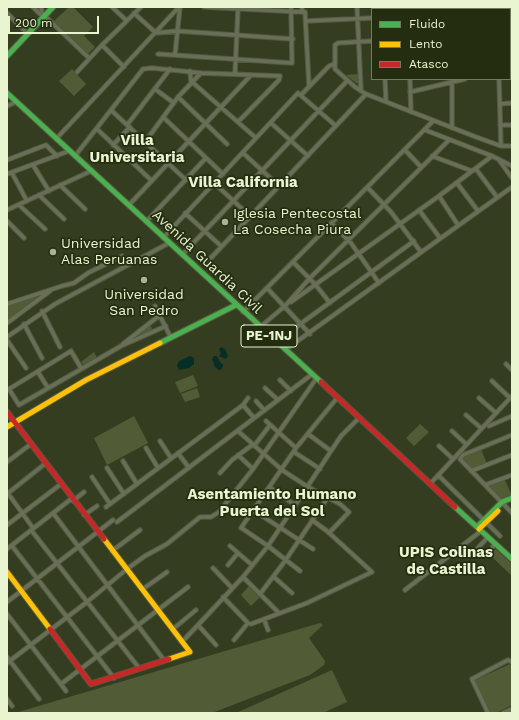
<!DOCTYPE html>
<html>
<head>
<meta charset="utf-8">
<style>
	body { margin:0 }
	#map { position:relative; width:519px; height:720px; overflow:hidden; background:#353d20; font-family:"Work Sans",sans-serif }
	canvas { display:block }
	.frame { position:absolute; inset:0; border:8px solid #e8f5d0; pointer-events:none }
	.legend { position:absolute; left:371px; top:8px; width:140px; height:72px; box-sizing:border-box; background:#252d10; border:1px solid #737d5d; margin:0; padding:5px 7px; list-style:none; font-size:12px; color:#e8f5d0 }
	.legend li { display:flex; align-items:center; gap:8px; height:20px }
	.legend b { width:20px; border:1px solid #737d5d }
	.scale { position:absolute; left:8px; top:16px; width:91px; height:18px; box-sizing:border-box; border:2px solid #e8f5d0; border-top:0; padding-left:5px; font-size:12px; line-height:14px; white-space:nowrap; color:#e8f5d0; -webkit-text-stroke:3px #252d10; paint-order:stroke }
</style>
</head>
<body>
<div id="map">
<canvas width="519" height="720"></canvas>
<div class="frame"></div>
<ul class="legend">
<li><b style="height:5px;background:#4caf50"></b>Fluido</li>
<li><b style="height:5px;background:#ffc107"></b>Lento</li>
<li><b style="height:5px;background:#c62828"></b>Atasco</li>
</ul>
<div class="scale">200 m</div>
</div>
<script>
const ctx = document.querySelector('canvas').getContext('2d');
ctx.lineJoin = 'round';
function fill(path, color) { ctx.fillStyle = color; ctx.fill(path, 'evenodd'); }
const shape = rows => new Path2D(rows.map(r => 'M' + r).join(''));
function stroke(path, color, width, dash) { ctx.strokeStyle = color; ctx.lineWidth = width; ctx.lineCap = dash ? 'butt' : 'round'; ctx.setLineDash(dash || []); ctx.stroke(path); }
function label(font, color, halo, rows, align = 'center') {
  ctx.font = font + ' "Work Sans",sans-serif'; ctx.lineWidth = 3.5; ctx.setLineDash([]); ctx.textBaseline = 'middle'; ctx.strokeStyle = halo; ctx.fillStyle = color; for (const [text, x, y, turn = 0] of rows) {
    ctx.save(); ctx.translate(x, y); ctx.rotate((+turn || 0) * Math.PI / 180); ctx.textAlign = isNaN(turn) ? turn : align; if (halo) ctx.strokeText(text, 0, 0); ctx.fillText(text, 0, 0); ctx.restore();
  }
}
fill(shape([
	[69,7,73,7,93,27,84,36,95,47,88,54,54,21],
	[72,69,86,84,74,96,59,81],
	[358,74,358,83,356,83,346,75],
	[45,293,8,321,7,319,7,305],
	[150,325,153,330,128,342],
	[94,352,97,358,83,365,81,362],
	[193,375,198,386,180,393,175,382],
	[197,388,200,397,185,402,181,394],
	[134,416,148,443,107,465,94,438],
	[420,424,429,432,414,446,406,438],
	[481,449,487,464,473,469,463,459,464,456],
	[505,480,512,496,501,500,488,486],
	[494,550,497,550,512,564,512,576,491,556],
	[249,586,260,597,251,606,241,595],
	[320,623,323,625,309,638,325,661,324,665,310,675,212,713,15,713],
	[510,664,512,669,512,705,496,713,490,713,475,680],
	[332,670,347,702,323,713,236,713]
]), '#515c36');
fill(shape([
	[221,347,225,349,228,356,226,359,219,356,221,353,219,349],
	[190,356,194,358,194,364,189,368,179,370,177,365,179,361],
	[214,356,217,356,220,362,223,365,222,369,219,370,215,367,212,359]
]), '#052e27');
const street = shape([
	[33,7,44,18],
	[41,7,43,17],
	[112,7,126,20],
	[204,7,302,12],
	[302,7,302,12,305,12,309,86],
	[357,7,361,91],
	[409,7,409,9],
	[454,7,454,9],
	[423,9,428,7],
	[7,13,28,34],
	[134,13,156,33,177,31,293,39],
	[45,16,89,58],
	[306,21,372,18],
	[372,41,338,43,335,45,335,69,355,87,366,94,476,137,501,146,512,146],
	[102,45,124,67],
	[158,54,292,63,291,7],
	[175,55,180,7],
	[190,71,191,81,256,138],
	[77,72,102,45,141,7],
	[510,72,512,72],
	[235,73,238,9],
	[385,79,386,101],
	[410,79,411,112],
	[452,79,452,128],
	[499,79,501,146],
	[155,89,174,103],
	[410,92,465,79],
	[301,95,329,66,334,64],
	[178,97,227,144],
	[500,104,512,103],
	[7,106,16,102],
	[112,111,186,180],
	[163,117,223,174],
	[271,123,308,156],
	[127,125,170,69],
	[500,125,512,125],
	[97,129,152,181],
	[425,130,492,156,512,166],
	[56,139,179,7],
	[145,142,178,97,201,73],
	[113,145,130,127],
	[405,150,421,167],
	[243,153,279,186],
	[75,156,143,69,152,68,201,73,280,76,279,80,238,122],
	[432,156,472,171],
	[7,160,46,145,57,156],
	[499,160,512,178],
	[33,165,49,191],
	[476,169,497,197],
	[12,173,27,201],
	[7,174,69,151],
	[214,183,250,216],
	[457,183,478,211],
	[60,185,85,209],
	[368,188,391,212,421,252],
	[39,195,64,219],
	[439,196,458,225],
	[19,205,45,229],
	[129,205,251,75],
	[7,210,91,171],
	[419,210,440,238],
	[185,213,221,246],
	[7,221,24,238],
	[146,222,206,158],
	[332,224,351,243,379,283],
	[163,238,298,93,336,126],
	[182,255,347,81],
	[208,261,366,94],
	[294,263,315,284,330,303],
	[267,288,310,334],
	[291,302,439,196,492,156],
	[7,304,62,286,74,283,88,273,122,256],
	[155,306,171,338],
	[42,311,60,347],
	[243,312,432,122],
	[7,323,50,291],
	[24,324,42,358],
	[260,327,285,306,310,278,449,140],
	[292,330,414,241],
	[7,337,55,304,169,243],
	[7,340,26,368],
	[123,344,160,315],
	[285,350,512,187],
	[506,364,512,370],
	[81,368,71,351,9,389,19,405,121,346,166,326],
	[38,372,48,388],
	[280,380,291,391],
	[492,381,510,398],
	[265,388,278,400],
	[248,398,243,405,254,418],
	[479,398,496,413],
	[256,401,264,410],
	[466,415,481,428],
	[266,421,296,448],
	[489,426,512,416],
	[238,431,282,470,308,487,340,504,349,512,329,533],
	[452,431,466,444],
	[308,434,331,451],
	[512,435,463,455,460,459,512,513],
	[160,441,171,458],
	[254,446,270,425],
	[439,446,453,459],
	[146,448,158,468],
	[294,452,320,469],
	[178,453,189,468],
	[238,455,253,469],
	[123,461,137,484],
	[7,462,31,444],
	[107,468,124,494],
	[471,471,512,455],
	[220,473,232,460,252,445],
	[438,475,500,536],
	[92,477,110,504],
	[430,484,512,396],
	[485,485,512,475],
	[269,487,295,505],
	[7,492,33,528],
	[7,494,46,463],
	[73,501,84,492],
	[106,507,243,405],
	[256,512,313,549],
	[53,513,164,660],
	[84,515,97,506],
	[117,522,311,375],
	[7,525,61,484],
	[241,528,296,448,337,398],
	[243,529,268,546,300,571],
	[31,530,139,668],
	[12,546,114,678],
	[230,546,252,565],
	[7,549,71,499],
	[476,550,488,537],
	[112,551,140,530],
	[489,553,495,543],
	[228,565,238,553],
	[213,568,232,588],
	[243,577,279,613],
	[274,577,292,593],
	[143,589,167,572],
	[405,590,481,531],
	[260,594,285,561,328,497],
	[223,597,248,623,234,640],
	[7,602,113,520],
	[7,614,66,691],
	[264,619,268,630],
	[251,624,307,603,372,572,327,531,312,520],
	[198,625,216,645],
	[173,629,196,610],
	[182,642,243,577,268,546,341,436,359,418],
	[7,657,39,699],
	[7,663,87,602,127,569,145,556,167,544,200,517,211,517,219,512,253,469,316,379],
	[61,684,188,587],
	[7,699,12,706],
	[488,713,472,679,508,660,512,662],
	[503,713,512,709]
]);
const fast = shape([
	[7,56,53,7],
	[7,93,321,382],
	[160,343,236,305],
	[455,507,512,559],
	[477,527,502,502,512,498]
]);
const slow = shape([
	[7,427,86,380,160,343],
	[479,529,498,511],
	[104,539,190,652,169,659],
	[7,572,50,629]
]);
const jam = shape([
	[321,382,455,507],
	[7,412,104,539],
	[50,629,91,684,169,659]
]);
stroke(street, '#525a41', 5.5);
stroke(fast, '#525a41', 7);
stroke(slow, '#525a41', 7);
stroke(jam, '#525a41', 7);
stroke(street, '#686f56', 3.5);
stroke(fast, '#4caf50', 5);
stroke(slow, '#ffc107', 5);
stroke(jam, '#c62828', 5);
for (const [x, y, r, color] of [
	[225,222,4,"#a9b592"],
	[53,252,4,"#a9b592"],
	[144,280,4,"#a9b592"]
]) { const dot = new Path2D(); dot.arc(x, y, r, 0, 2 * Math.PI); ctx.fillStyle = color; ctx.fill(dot); stroke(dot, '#252d10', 1.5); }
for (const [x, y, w] of [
	[269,336,56]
]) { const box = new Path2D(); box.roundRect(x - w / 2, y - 11, w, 22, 3); ctx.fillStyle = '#252d10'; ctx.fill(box); stroke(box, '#e8f5d0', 1); }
label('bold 13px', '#e8f5d0', null, [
	["PE-1NJ",269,336]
]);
label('14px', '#e8f5d0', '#252d10', [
	["Iglesia Pentecostal",233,214],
	["La Cosecha Piura",233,230],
	["Universidad",61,244],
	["Alas Peruanas",61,260],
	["Universidad",144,295,"center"],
	["San Pedro",144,311,"center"]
], 'left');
label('14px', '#e8f5d0', '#252d10', [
	["Avenida Guardia Civil",207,262,43]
]);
label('bold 15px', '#e8f5d0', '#252d10', [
	["Villa",137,141],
	["Universitaria",137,158],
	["Villa California",243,183],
	["Asentamiento Humano",272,495],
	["Puerta del Sol",272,512],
	["UPIS Colinas",446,553],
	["de Castilla",446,570]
]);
</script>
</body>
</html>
